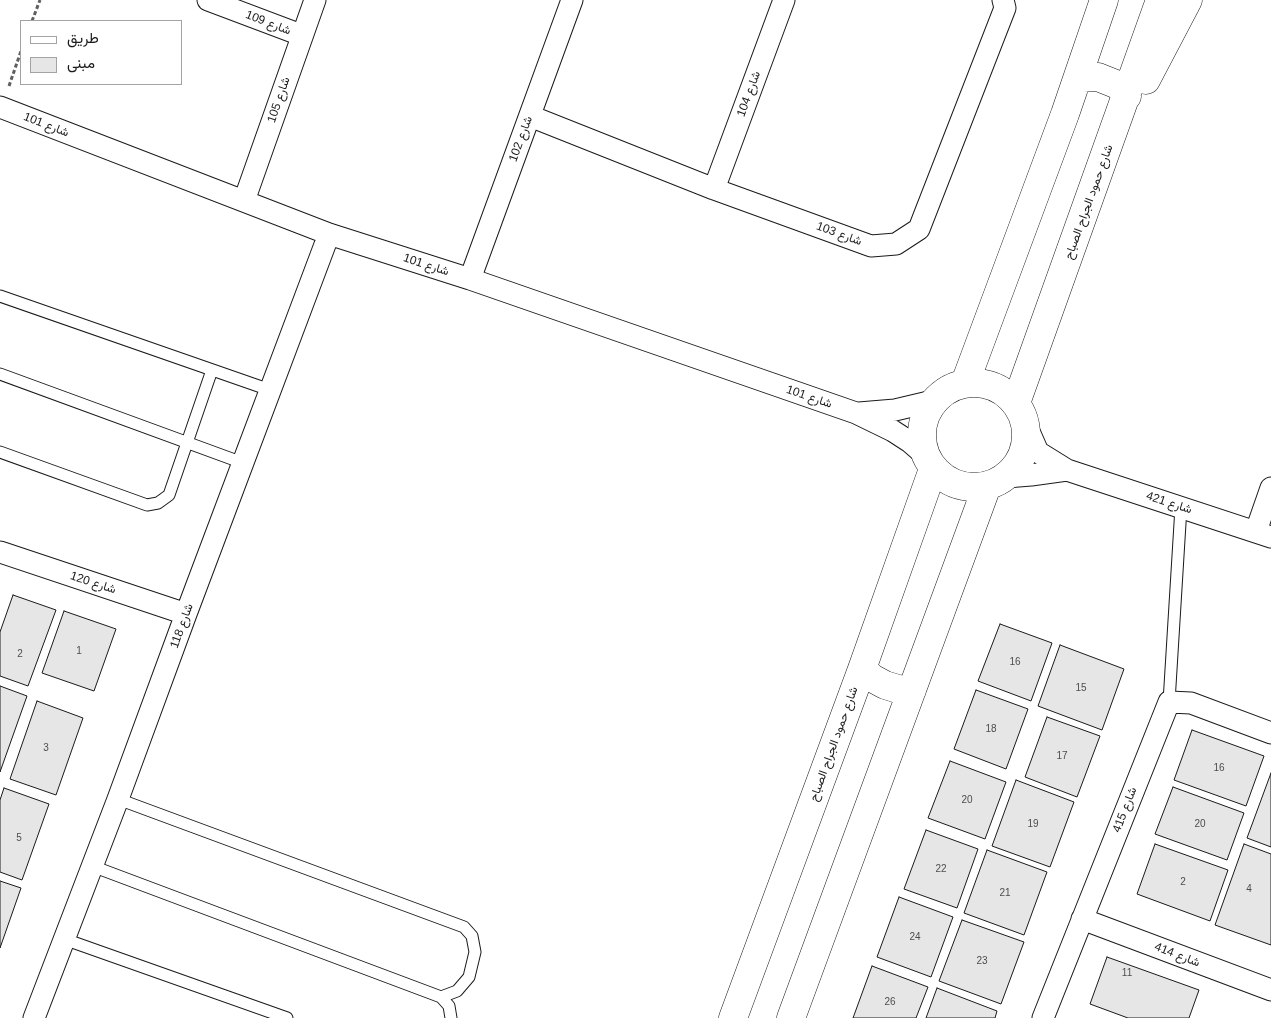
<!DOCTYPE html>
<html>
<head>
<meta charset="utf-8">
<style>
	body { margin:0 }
	#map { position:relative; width:1271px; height:1018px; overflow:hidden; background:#fff; font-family:Helvetica,Vazirmatn,sans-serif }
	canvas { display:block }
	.legend { position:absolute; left:20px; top:20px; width:162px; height:65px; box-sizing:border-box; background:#fff; border:1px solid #a3a3a3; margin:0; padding:6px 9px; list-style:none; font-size:15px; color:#1a1a1a }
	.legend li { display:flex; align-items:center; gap:10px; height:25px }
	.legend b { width:25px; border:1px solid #a3a3a3 }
</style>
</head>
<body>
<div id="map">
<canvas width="1271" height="1018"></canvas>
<ul class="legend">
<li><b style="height:6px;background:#fff"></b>طريق</li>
<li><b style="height:14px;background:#e6e6e6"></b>مبنى</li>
</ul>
</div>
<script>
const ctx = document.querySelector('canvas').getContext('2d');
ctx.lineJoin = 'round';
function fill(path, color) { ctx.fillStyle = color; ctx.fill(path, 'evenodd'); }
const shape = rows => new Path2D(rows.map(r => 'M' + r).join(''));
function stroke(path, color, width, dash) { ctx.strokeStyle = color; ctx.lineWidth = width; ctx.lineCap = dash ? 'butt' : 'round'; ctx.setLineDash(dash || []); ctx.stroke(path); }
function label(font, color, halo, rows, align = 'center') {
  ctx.font = font + ' Helvetica,Vazirmatn,sans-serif'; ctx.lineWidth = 4; ctx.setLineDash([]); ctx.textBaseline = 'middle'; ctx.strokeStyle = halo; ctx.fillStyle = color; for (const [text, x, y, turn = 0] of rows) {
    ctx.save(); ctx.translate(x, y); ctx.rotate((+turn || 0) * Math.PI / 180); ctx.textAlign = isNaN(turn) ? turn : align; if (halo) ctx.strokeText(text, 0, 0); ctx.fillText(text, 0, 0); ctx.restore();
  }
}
const building = shape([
	[13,595,56,610,28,686,0,676,0,632,13,595],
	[64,611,116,629,94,691,42,673,64,611],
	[1000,624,1052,643,1031,701,978,681,1000,624],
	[1060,645,1124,669,1102,730,1038,706,1060,645],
	[0,686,27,696,0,772,0,686],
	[976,690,1028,709,1006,769,954,749,976,690],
	[37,701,83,718,56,795,10,779,37,701],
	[1047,717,1100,736,1077,797,1025,777,1047,717],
	[1192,730,1264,756,1246,806,1174,780,1192,730],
	[950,761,1006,782,985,839,928,818,950,761],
	[1271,773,1271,847,1247,838,1271,773],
	[1016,780,1074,802,1050,867,992,846,1016,780],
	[1173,787,1244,813,1227,860,1155,834,1173,787],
	[4,788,49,804,22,880,0,872,0,800,4,788],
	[926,830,978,849,957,908,904,889,926,830],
	[1155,844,1228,870,1210,921,1137,894,1155,844],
	[1244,844,1271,854,1271,945,1215,925,1244,844],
	[987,850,1047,872,1024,935,964,913,987,850],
	[0,881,21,888,0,948,0,881],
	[899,897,953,917,931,977,877,957,899,897],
	[962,920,1024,942,1001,1004,939,981,962,920],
	[1107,957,1199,990,1189,1018,1128,1018,1090,1004,1107,957],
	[872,966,928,987,916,1018,853,1018,872,966],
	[937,988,997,1011,995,1018,926,1018,937,988]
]);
fill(building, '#e6e6e6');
stroke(building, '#1a1a1a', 1);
const lane = shape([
	[0,296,270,390],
	[0,374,243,463],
	[0,452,147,505,158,503,169,495,212,370],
	[1169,702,1181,507],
	[118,799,464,927,472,936,475,952,469,977,457,991,441,997],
	[92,866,441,997,449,1006,451,1018],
	[64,939,287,1018]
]);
const street = shape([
	[208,0,301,35],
	[0,107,329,234,470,279,856,413,893,431,910,442,925,455],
	[530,116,714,189,871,246,896,244,919,229,1005,8,1003,0],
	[714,189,784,0],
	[244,201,315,0],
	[470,279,572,0],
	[859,413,895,410,933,401],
	[1024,420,1038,452,1067,470,1271,537],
	[1006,477,1031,475,1067,470],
	[1256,531,1271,488],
	[0,552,186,614],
	[1082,919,1271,990],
	[34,1018,118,799,186,614,329,234],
	[1043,1018,1169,702,1191,703,1271,733]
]);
const secondary = shape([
	[1078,78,1098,77,1118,85,1127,96],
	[1146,80,1188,0],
	'922 435a52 52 0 1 1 104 0a52 52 0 1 1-104 0Z',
	[965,383,1065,114,1104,0],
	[1016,403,1160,0],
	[862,669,872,678,885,685,898,689,912,690],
	[733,1018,862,669,933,469],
	[791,1018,987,486]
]);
stroke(lane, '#1a1a1a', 13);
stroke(street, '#1a1a1a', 23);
stroke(secondary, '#1a1a1a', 29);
stroke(shape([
	[32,21,40,0],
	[9,86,21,51]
]), '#5f5f5f', 3, [4, 2.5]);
stroke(lane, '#fff', 11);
stroke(street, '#fff', 21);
stroke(secondary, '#fff', 28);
label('10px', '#4d4d4d', null, [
	["1",79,651],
	["2",20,654],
	["16",1015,662],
	["15",1081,688],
	["18",991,729],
	["3",46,748],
	["17",1062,756],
	["16",1219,768],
	["20",967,800],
	["19",1033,824],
	["20",1200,824],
	["5",19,838],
	["22",941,869],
	["2",1183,882],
	["4",1249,889],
	["21",1005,893],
	["24",915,937],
	["23",982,961],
	["11",1127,973],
	["26",890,1002]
]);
label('12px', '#1a1a1a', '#fff', [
	["شارع 109",268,23,21],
	["شارع 104",749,94,-70],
	["شارع 105",279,100,-71],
	["شارع 101",46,125,21],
	["شارع 102",521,139,-70],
	["شارع حمود الجراح الصباح",1089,202,-70],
	["شارع 103",839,234,20],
	["شارع 101",426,265,18],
	["شارع 101",809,397,19],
	["شارع 421",1169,503,18],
	["شارع 120",93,583,18],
	["شارع 118",182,626,-70],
	["شارع حمود الجراح الصباح",834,744,-70],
	["شارع 415",1125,810,-69],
	["شارع 414",1177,955,21]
]);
</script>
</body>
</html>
